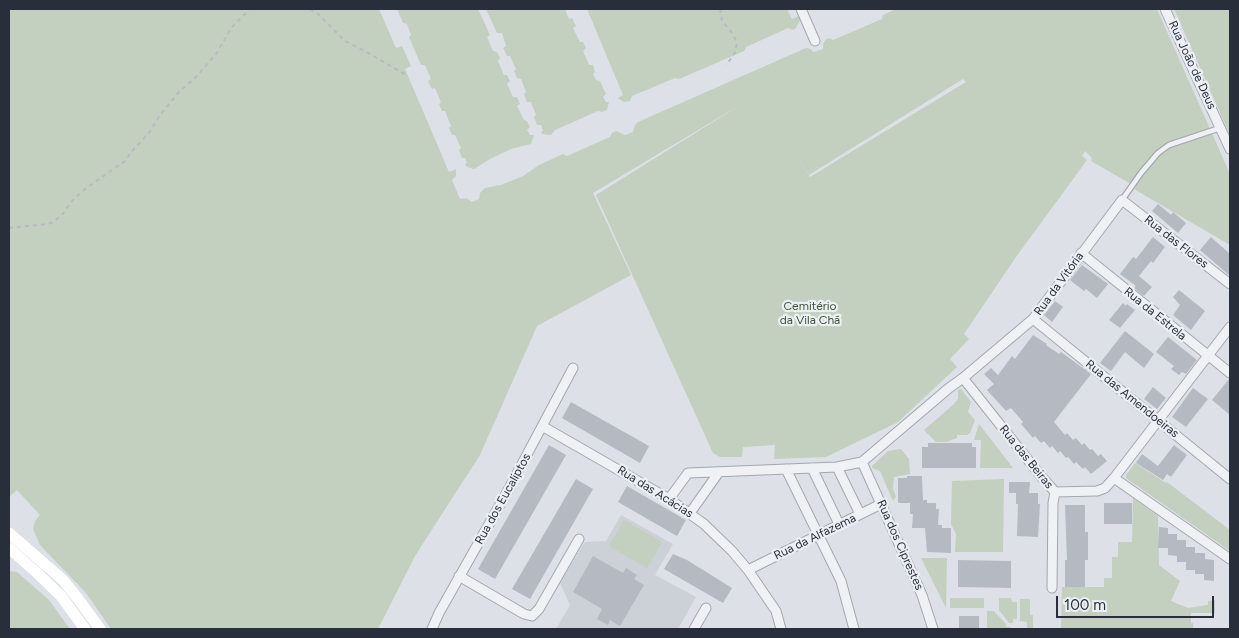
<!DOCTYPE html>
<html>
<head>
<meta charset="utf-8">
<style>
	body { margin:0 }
	#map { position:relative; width:1239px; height:638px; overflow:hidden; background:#dde0e6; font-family:Figtree,sans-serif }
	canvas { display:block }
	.frame { position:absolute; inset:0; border:10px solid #282f3b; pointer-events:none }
	.scale { position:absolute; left:1056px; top:596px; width:158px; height:22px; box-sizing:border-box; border:2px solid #282f3b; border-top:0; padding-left:6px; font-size:15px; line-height:18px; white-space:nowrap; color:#282f3b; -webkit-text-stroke:4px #eceff4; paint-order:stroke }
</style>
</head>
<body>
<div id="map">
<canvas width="1239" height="638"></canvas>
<div class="frame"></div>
<div class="scale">100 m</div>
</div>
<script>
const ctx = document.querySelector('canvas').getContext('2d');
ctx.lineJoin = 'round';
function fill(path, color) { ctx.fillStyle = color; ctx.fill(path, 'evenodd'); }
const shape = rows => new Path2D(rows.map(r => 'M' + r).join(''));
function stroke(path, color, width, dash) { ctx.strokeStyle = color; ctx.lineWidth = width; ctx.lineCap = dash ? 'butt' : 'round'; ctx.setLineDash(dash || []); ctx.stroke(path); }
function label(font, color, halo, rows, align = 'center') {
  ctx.font = font + ' Figtree,sans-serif'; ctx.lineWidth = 4.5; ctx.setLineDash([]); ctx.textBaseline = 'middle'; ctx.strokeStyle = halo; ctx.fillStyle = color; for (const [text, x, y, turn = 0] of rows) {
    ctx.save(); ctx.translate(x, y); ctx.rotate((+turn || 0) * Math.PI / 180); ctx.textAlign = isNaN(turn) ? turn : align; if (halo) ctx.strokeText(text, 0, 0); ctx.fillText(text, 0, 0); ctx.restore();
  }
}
fill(shape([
	[621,515,673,544,655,575,696,597,678,629,556,629,570,605,560,583,585,542,606,541]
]), '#ccd0d7');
fill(shape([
	[9,9,379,9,396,48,402,46,411,66,405,69,449,172,456,169,456,176,452,180,460,199,466,198,472,202,479,199,480,193,485,188,501,185,523,176,539,165,563,154,567,156,610,137,612,133,616,131,625,135,633,132,635,125,638,122,806,48,810,49,814,52,823,49,823,44,826,39,830,38,833,40,882,19,883,15,896,9,1157,9,1230,174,1230,245,1134,189,1136,187,1091,161,1092,158,1085,151,1082,156,1087,160,1016,257,964,334,969,339,950,359,957,367,898,422,826,457,774,459,775,445,743,447,742,457,720,457,713,453,596,195,745,102,593,193,631,275,537,326,480,455,415,556,378,629,111,629,86,593,40,545,33,529,35,521,40,515,17,490,9,497],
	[963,79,966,82,810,177,786,140,809,175],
	[397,9,478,9,490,35,487,37,493,51,497,52,500,58,498,61,504,75,507,75,510,81,507,84,513,97,517,97,520,104,517,106,524,120,527,121,530,127,527,130,530,135,534,135,531,144,511,149,490,159,474,169,467,167,465,164,467,163,465,158,462,158,459,150,461,148,455,135,452,135,449,128,451,126,445,111,442,111,439,104,441,102,435,88,432,89,428,81,431,79,425,65,421,65,409,37,411,35,407,24,403,23],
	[486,9,565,9,569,19,572,18,576,26,573,28,580,42,583,42,586,48,583,51,589,65,593,65,595,72,593,74,596,80,600,81,606,94,603,97,606,102,609,102,607,110,602,112,598,111,555,130,551,135,542,134,541,132,543,130,541,125,537,125,534,117,536,115,531,102,527,102,524,94,526,92,521,79,517,78,514,71,516,69,510,56,507,56,503,48,506,46,502,33,497,33],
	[587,9,787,9,792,19,799,16,800,20,796,28,793,30,788,28,746,47,744,51,679,79,675,78,632,96,630,101,624,102,618,98,623,95],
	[1174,9,1230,9,1230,135],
	[961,389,971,402,968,412,975,420,970,433,967,435,957,435,957,438,946,442,936,442,924,430,954,404,958,399,958,390],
	[979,424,1013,468,980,468,981,440,974,440],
	[901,449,909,459,910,474,894,477,893,489,896,497,893,501,880,471,872,468,872,466,888,451],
	[1135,463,1166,483,1167,482,1230,530,1230,551,1126,478,1126,475],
	[1004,479,1003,552,955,552,956,534,951,524,952,481],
	[1133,498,1158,516,1159,565,1180,581,1171,601,1188,608,1208,605,1208,601,1215,600,1215,613,1191,613,1191,623,1193,623,1193,629,1061,629,1062,587,1104,587,1104,578,1112,578,1112,557,1118,557,1118,542,1132,542],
	[624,520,662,542,647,568,609,546],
	[921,558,947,558,946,608],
	[9,571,17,572,49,600,70,629,9,629],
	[950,598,984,598,984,608,950,608],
	[999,598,1011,598,1012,602,1017,602,1017,619,1013,619,1013,623,1009,623,999,610],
	[1020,599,1030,599,1030,615,1033,615,1033,628,1027,628,1027,622,1020,621],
	[987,611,994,611,1006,624,1006,627,1010,627,1010,629,987,629]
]), '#c3cfbf');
fill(shape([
	[1158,204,1171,215,1173,212,1186,223,1178,233,1152,211],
	[1153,237,1165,247,1153,263,1151,261,1139,276,1152,287,1144,296,1134,288,1136,286,1120,274,1133,257,1136,259],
	[1211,237,1230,254,1230,276,1200,250],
	[1082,265,1108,284,1097,298,1086,289,1084,291,1070,280],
	[1179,290,1205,311,1191,330,1173,315,1180,305,1173,297],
	[1055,301,1063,307,1052,322,1044,315],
	[1123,303,1126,306,1127,304,1135,310,1120,328,1109,320],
	[1125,331,1154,354,1144,368,1125,352,1111,371,1100,363],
	[1033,335,1047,344,1046,345,1059,354,1061,352,1091,374,1054,422,1065,435,1067,433,1073,440,1076,438,1082,445,1084,443,1090,450,1092,449,1098,456,1101,454,1107,461,1091,474,1085,467,1083,469,1076,462,1074,464,1068,457,1066,458,1060,451,1058,453,1052,446,1050,448,1044,441,1041,443,1035,436,1033,438,1021,424,1023,422,1011,408,1006,411,987,390,994,384,984,374,991,368,998,375,1012,356,1015,359],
	[1168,337,1197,360,1186,374,1182,372,1179,375,1171,369,1174,366,1156,352],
	[1229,379,1230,379,1230,415,1212,400],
	[1153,387,1166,398,1157,409,1144,399],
	[1193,388,1208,399,1186,427,1172,417],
	[571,402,649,446,640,463,562,418],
	[928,443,972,443,972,447,976,447,976,468,922,468,922,447,928,447],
	[549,445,566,455,495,579,478,569],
	[1174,445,1187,455,1171,477,1167,474,1163,480,1136,463,1142,454,1158,466],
	[907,476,922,476,923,500,927,500,927,503,936,503,936,509,939,509,938,525,942,525,942,528,951,528,951,553,927,552,925,528,912,528,913,514,910,514,910,503,898,503,898,478,907,478],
	[576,479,593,489,530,599,512,589],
	[1009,482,1030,482,1029,493,1038,493,1038,504,1040,504,1038,537,1017,536,1018,504,1016,504,1016,493,1009,493],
	[627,486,686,520,677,536,618,502],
	[1104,503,1132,503,1132,524,1104,524],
	[1065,505,1085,505,1085,532,1088,532,1088,560,1085,560,1085,587,1065,587,1065,560,1067,560],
	[1159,527,1168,528,1168,534,1177,534,1177,540,1186,540,1186,547,1195,547,1195,553,1205,553,1205,559,1214,560,1214,581,1204,580,1204,574,1195,574,1195,570,1186,570,1186,562,1177,562,1177,556,1168,555,1168,548,1158,548],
	[673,554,687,560,732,588,723,603,664,569],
	[593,556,623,573,626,568,637,575,634,579,644,585,620,626,610,620,608,625,597,619,602,609,573,592],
	[958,560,1011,561,1011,588,958,587],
	[959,616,979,616,979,629,959,629]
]), '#b5bac2');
const service = shape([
	[1122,200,1141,173,1158,153,1169,145,1220,128]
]);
const minor = shape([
	[801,9,815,41],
	[1165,9,1230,149],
	[1081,253,1230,373],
	[1033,319,1230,479],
	[963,378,1040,475,1055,492,1097,491,1105,488,1114,478,1230,559],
	[542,426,669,499,704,524,732,551,748,570,776,611,781,629],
	[862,462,922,595,933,629],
	[837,467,860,514],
	[812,468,839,524],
	[786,469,841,581,854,629],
	[1114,478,1230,327],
	[669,499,688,473,837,467,862,462,949,388,963,378,1033,319,1122,200,1230,284],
	[690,513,719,472],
	[748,570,881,504],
	[459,576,524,614,532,616,539,609,579,539],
	[1052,588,1053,503,1055,492],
	[432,629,439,613,506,494,573,368],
	[694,629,706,608]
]);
stroke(service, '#a3a7af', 7);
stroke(minor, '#a3a7af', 11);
stroke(shape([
	[310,9,318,14,345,41,363,50,408,76],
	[720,9,722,21,730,30,737,42,735,53,726,65],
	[9,228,48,224,53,222,62,215,72,201,85,189,125,161,133,150,149,133,160,115,178,93,197,76,216,54,232,27,250,9]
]), '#b8bbc1', 2, [4, 4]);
stroke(service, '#f0f1f5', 4.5);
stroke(minor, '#f0f1f5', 9);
stroke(shape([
	[9,533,63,580,79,600,100,629],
	[9,548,36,572,61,596,85,629]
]), '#fff', 11);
label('12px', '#282f3b', '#eceff4', [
	["Rua João de Deus",1192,65,65],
	["Rua das Flores",1176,242,38],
	["Rua da Vitória",1059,284,-54],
	["Rua da Estrela",1155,314,39],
	["Rua das Amendoeiras",1132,399,39],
	["Rua das Beiras",1026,457,51],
	["Rua das Acácias",655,492,32],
	["Rua dos Eucaliptos",503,499,-61],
	["Rua da Alfazema",815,537,-26],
	["Rua dos Ciprestes",900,545,66]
]);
label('12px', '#3c5537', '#eceff4', [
	["Cemitério",810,306],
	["da Vila Chã",810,320]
]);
</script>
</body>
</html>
